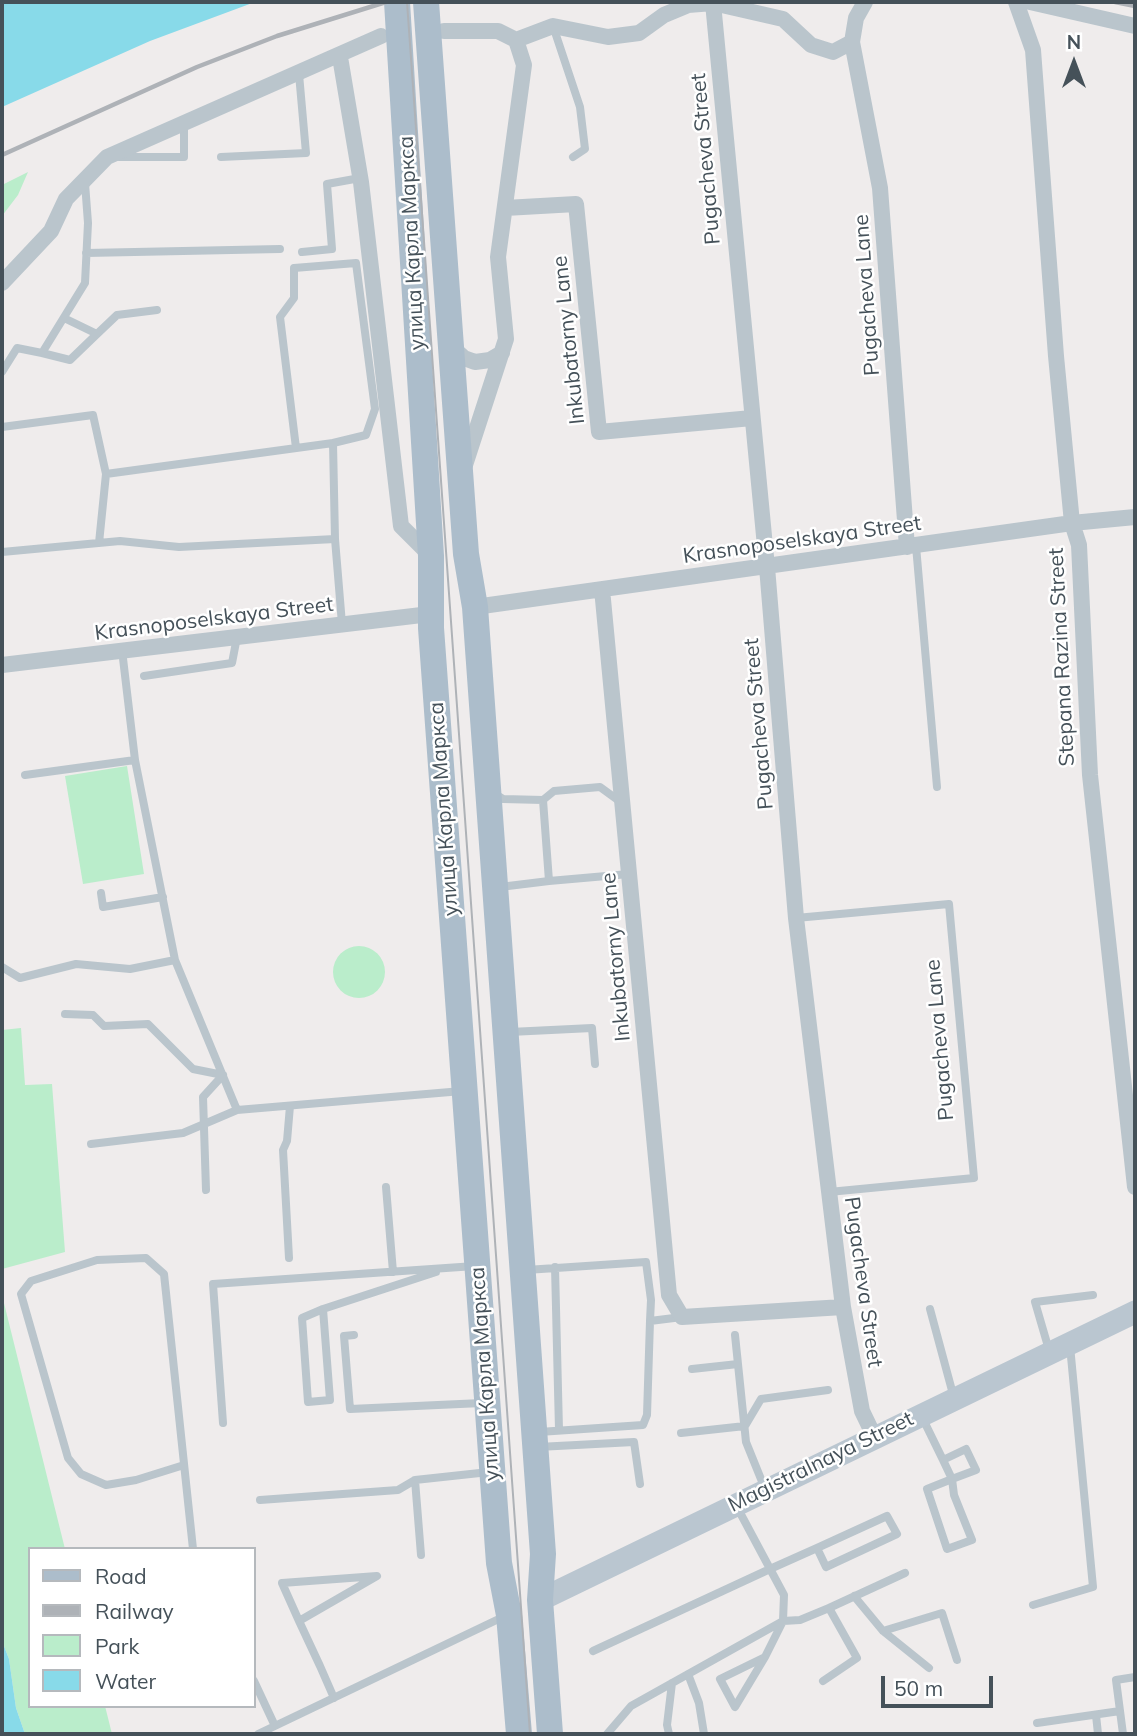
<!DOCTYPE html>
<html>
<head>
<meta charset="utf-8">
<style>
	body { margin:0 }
	#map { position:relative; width:1137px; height:1736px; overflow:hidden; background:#efecec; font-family:Mulish,sans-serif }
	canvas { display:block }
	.frame { position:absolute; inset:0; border:4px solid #455159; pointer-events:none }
	.legend { position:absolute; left:28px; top:1547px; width:228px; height:161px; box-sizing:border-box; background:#fff; border:2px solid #b5b9bd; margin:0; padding:9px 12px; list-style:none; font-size:21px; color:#455159 }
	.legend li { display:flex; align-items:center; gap:14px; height:35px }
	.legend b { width:35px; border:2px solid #b5b9bd }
	.north { position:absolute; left:1039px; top:28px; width:70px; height:70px; -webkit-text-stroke:5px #fff; paint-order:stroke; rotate:0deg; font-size:19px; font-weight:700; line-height:28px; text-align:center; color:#455159 }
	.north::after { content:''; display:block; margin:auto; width:24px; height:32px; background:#455159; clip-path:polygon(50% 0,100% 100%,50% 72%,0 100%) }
	.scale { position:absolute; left:881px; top:1676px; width:112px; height:32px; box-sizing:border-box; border:4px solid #455159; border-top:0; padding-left:9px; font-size:21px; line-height:24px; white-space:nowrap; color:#455159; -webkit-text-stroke:5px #fff; paint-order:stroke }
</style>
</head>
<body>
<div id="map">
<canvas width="1137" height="1736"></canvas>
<div class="frame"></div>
<ul class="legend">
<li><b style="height:9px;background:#acbdcb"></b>Road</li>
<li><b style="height:9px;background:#aeb2b7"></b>Railway</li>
<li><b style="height:19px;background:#baedcb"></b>Park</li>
<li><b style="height:19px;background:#88dae9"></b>Water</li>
</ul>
<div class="north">N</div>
<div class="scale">50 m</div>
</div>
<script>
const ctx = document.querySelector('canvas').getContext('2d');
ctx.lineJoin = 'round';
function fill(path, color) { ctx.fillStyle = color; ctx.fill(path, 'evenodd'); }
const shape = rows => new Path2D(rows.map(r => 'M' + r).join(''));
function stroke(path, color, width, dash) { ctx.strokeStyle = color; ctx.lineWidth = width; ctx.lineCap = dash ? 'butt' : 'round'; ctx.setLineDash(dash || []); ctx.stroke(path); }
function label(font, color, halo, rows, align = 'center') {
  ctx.font = font + ' Mulish,sans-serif'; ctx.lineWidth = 5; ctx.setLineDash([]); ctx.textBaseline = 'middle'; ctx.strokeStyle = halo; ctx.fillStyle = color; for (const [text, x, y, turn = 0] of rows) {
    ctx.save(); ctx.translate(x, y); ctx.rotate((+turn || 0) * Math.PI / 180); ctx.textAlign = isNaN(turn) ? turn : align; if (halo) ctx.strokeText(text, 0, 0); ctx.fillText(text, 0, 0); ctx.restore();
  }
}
fill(shape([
	[28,172,18,195,2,216,2,185],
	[127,766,144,874,83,884,65,776],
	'333 972a26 26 0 1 1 52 0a26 26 0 1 1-52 0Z',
	[21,1028,25,1085,52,1084,65,1252,2,1269,2,1030],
	[2,1295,65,1549,30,1549,30,1706,105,1706,112,1734,25,1734,16,1708,9,1659,2,1641]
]), '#baedcb');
fill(shape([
	[2,2,255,2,150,41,2,107],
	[2,1641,9,1659,16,1708,25,1734,2,1734]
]), '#88dae9');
stroke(shape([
	[553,26,580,107,585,149,573,157],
	[119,157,184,157,184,123],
	[221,157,306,153,299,74],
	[302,252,332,249,327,184,360,178],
	[86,253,280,249],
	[64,318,97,334,117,315,157,310],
	[42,353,70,360,97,334],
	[2,372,17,348,42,353,85,283,88,223,85,183],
	[2,427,93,415,106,474],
	[296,448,280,317,294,298,294,268,356,263,375,409,366,435,333,443],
	[99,543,106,474,333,443,335,539],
	[916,546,937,787],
	[2,552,120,541,179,547,335,539,342,624],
	[122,650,135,760,175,960,237,1110,462,1091],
	[144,676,232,663,237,637],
	[25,775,135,760],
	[495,794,503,799,543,800,549,881,500,887],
	[543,800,554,791,600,787,622,803],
	[549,881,629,874],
	[101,893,103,907,163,897],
	[796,918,949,904,974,1178,829,1192],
	[2,967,20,978,76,964,130,969,175,960],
	[65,1014,93,1015,104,1026,148,1024,193,1069,223,1075],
	[510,1032,592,1028,595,1064],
	[91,1144,183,1133,237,1110],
	[386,1187,393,1272],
	[206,1190,203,1097,223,1075],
	[289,1258,283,1150,287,1141,290,1106],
	[555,1267,559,1430],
	[526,1270,646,1262,651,1300,650,1321],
	[323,1309,330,1400,308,1402,302,1318,323,1309,436,1272],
	[930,1309,954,1398],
	[354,1335,344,1336,350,1409,482,1403],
	[735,1335,746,1442,765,1489],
	[1049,1350,1035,1302,1093,1295],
	[692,1369,738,1364],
	[922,1417,943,1460,952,1479,954,1495,972,1540,947,1549,927,1489,952,1479,976,1470,966,1449,943,1460],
	[223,1423,213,1284,475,1266],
	[539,1432,643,1425,647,1415,650,1321,682,1317],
	[681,1433,745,1426,761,1399,828,1390],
	[538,1447,634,1442,640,1484],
	[184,1465,136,1480,106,1485,81,1474,68,1458,21,1294,31,1281,97,1260,146,1258,164,1274,193,1549],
	[415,1480,421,1555],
	[260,1500,398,1490,415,1480,489,1472],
	[854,1596,883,1631,929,1668],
	[1033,1605,1093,1587,1070,1346],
	[829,1608,905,1573],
	[299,1621,377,1576,282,1583,299,1621,320,1666,334,1698],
	[883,1631,942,1613,957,1660],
	[593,1651,770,1569,817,1548,887,1516,897,1534,826,1567,817,1548],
	[765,1657,735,1707,720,1679,765,1657,783,1621,800,1620,829,1608,857,1658,823,1681],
	[688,1674,699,1703,704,1734],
	[254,1681,275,1726],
	[1096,1715,1098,1734],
	[1037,1723,1120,1711],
	[258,1734,505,1616],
	[607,1734,631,1706,783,1621,784,1595,737,1507],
	[669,1734,667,1725,672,1683],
	[1123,1734,1116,1680,1135,1677]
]), '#bac5cc', 8);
stroke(shape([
	[1016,2,1033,50,1056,356,1072,523,1079,545,1090,775,1135,1187],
	[1030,2,1135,26],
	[713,3,767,567,796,918,843,1307,862,1411,874,1436],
	[444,31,498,31,516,40,524,65,498,257,506,339,465,465],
	[516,40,553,26,608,37,639,33,664,15,688,5,713,3,783,19,811,45,833,52,852,42,856,18,865,2],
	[852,42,880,188,907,547],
	[340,57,361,182,401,526,431,556],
	[505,208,576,204,599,432,752,418],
	[2,283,51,231,66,199,107,157,381,36],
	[453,343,454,349,464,358,475,362,490,360,502,353],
	[602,589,669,1295,682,1317,843,1307],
	[475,607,1072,523,1135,517],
	[2,665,430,614]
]), '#bac5cc', 16);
stroke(shape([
	[540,1600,1135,1312]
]), '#bac6d0', 23);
stroke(shape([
	[397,2,431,556,431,628,499,1563,509,1615,519,1734],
	[426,2,466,554,475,607,543,1554,540,1600,550,1734]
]), '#acbdcb', 26);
stroke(shape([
	[407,2,530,1734]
]), '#aeb2b7', 2);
stroke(shape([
	[1115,2,1135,6],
	[2,155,197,67,277,36,386,2]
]), '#aeb2b7', 4.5);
label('21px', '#455159', '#fff', [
	["Pugacheva Street",706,159,-95],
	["улица Карла Маркса",412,243,-93],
	["Pugacheva Lane",867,295,-94],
	["Inkubatorny Lane",569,340,-96],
	["Krasnoposelskaya Street",802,540,-8],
	["Krasnoposelskaya Street",214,619,-7],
	["Stepana Razina Street",1062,657,-93],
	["Pugacheva Street",759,724,-95],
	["улица Карла Маркса",444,809,-94],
	["Inkubatorny Lane",616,957,-95],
	["Pugacheva Lane",940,1040,-95],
	["Pugacheva Street",863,1282,82],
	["улица Карла Маркса",485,1374,-94],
	["Magistralnaya Street",821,1462,-26]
]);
</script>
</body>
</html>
